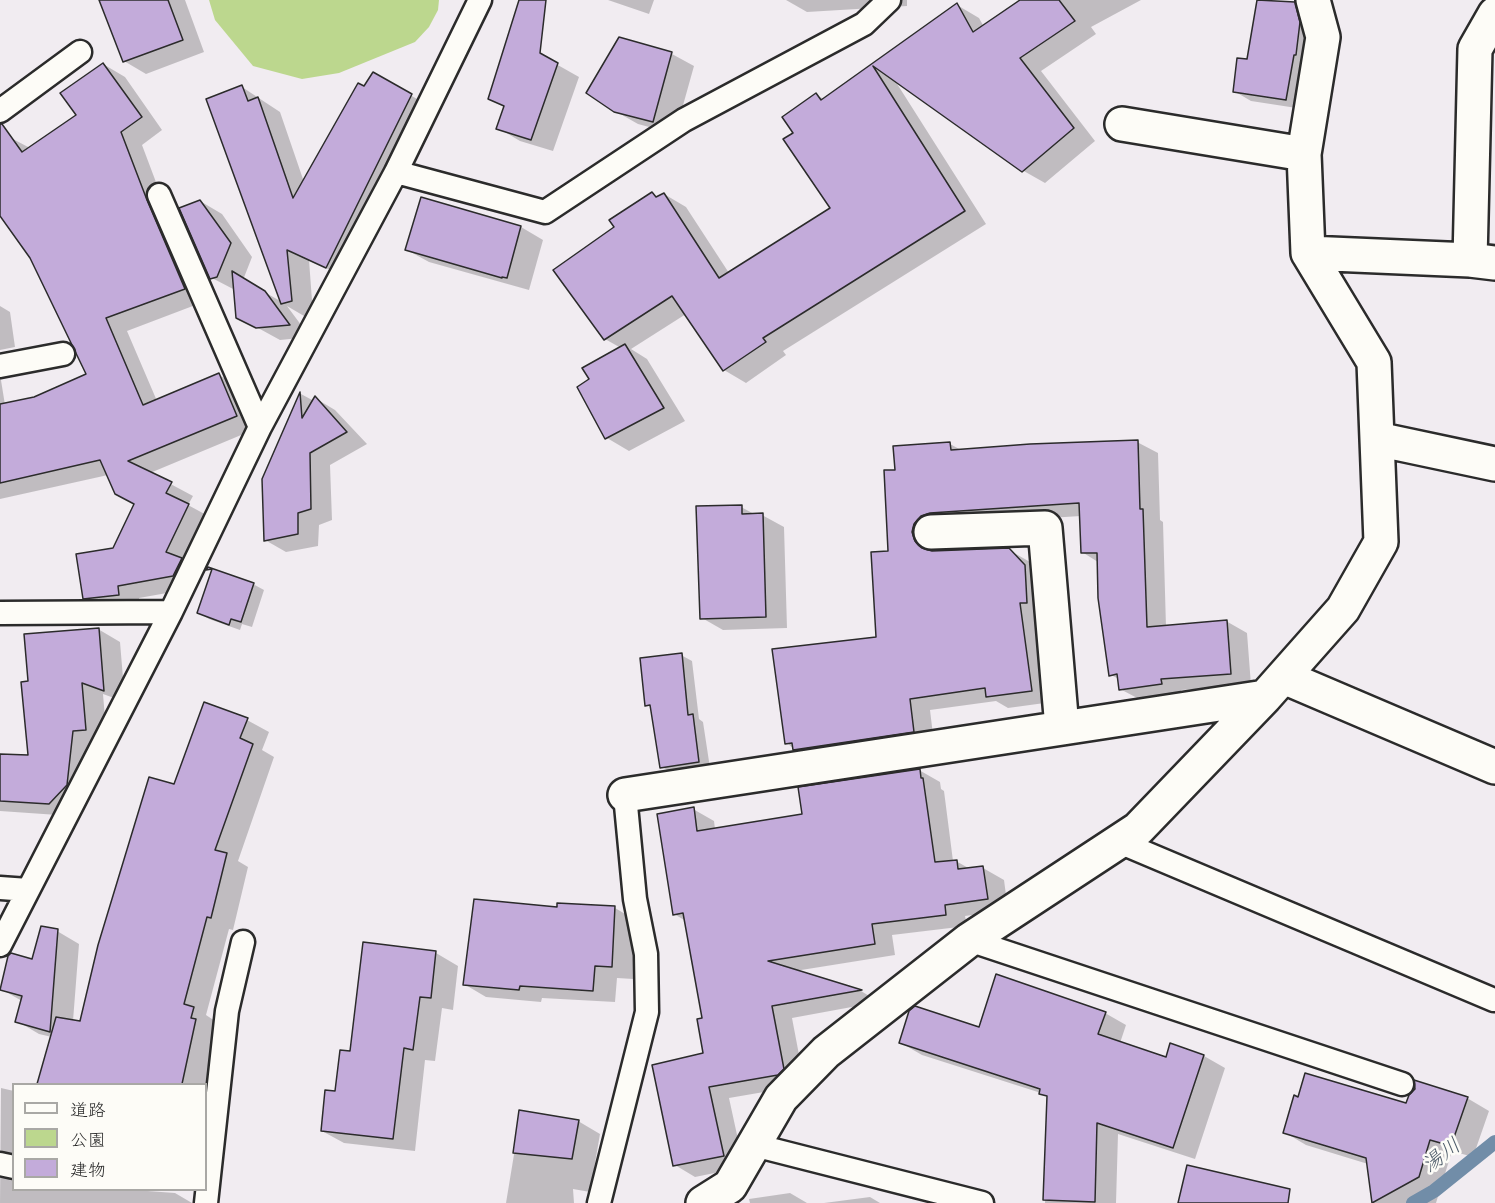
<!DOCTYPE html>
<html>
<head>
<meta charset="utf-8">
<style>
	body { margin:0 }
	#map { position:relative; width:1495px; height:1203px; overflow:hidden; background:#f1ecf1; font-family:"Patrick Hand","Klee One",sans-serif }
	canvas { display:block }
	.legend { position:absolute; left:12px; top:1083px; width:195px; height:108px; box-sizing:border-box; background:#fdfcf7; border:2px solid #a9a8a5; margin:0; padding:8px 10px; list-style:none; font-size:18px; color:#2b2b2b }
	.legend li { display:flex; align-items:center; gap:12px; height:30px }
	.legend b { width:30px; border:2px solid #a9a8a5 }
</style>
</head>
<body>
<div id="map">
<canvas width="1495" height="1203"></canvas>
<ul class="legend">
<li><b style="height:8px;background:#fdfcf7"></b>道路</li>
<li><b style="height:16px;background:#bcd78e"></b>公園</li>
<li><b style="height:16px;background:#c3abda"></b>建物</li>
</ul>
</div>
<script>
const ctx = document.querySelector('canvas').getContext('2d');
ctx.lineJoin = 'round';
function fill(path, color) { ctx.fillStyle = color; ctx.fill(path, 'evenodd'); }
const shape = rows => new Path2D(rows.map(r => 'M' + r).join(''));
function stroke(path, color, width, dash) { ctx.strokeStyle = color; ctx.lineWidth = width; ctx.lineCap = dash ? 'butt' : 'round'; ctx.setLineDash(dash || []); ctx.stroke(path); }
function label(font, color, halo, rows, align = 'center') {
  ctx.font = font + ' "Patrick Hand","Klee One",sans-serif'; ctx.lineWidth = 5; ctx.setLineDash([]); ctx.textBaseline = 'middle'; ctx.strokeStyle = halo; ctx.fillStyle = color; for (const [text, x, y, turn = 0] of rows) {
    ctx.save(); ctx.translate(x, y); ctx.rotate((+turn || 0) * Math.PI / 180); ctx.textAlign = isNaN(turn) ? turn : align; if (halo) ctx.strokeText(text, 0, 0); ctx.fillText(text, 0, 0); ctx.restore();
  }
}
fill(shape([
	[209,0,439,0,438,10,429,27,415,42,339,73,302,79,253,66,215,20]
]), '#bcd78e');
fill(shape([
	[101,0,185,0,204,52,146,74,124,61],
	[608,0,654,0,649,14],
	[786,0,907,0,907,6,807,12],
	[1023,0,1141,0,1091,27,1096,34,1041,71,1095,141,1045,183,1022,170,894,79,986,224,783,351,786,355,746,383,724,370,686,314,631,349,647,359,685,421,629,451,607,438,579,388,591,380,621,348,605,339,616,227,652,194,659,198,664,194,686,207,729,273,833,209,795,133,816,95,824,99,957,5,979,18,984,27],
	[1259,0,1294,3,1312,13,1303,109,1251,101,1234,91,1248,61],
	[620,39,672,54,694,66,675,134,638,124,615,111],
	[533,51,579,77,553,151,520,141,498,128,505,107,490,98],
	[103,64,125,77,162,130,142,145,168,214,206,301,127,331,157,401,219,375,240,387,258,428,150,473,193,496,188,505,210,517,189,563,203,572,195,588,139,598,140,607,106,611,85,598,114,550,135,504,108,475,0,499,0,374,5,405,35,398,88,375,0,193,0,145,11,138,30,148,78,115],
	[373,74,433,108,349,279,309,260,313,314,304,316,287,306,310,337,280,340,238,317,235,290,212,278,200,201,222,214,252,257,243,280,282,302,242,87,280,112,304,182],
	[422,198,521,227,543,240,529,290,429,262,407,250],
	[0,306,10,312,15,347,0,350],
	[301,394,314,401,315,398,335,410,367,444,330,465,332,520,319,525,318,546,286,552,265,540,264,479],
	[1137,442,1158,453,1160,520,1163,522,1166,627,1226,621,1247,633,1251,685,1181,690,1182,695,1141,700,1120,689,1119,679,1111,675,1098,562,1082,552,1081,516,952,524,932,544,934,552,1009,550,1030,562,1045,578,1052,702,1008,708,996,701,930,710,934,743,815,761,794,749,787,743,878,638,890,552,896,471,950,444,961,450],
	[741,507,756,515,762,515,784,527,787,628,723,630,702,618],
	[209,569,253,584,264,590,252,627,242,624,240,630,209,619,199,613,213,572],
	[98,629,120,642,125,702,103,694,107,742,94,743,89,797,72,816,0,811,0,755,30,756,30,683],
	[681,655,692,661,699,719,703,722,710,768,673,773,662,767,652,708,647,705],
	[247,720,269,732,262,750,274,757,238,861,248,867,233,930,229,929,206,1015,215,1021,213,1030,218,1033,206,1090,206,1084,38,1084,52,1037,39,1034,17,1021,22,1001,1,989,33,961,57,931,79,944,73,1021,82,1023,175,786],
	[919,770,940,782,941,789,944,791,953,861,956,861,970,869,983,868,1004,880,1008,910,965,916,967,926,892,935,895,955,795,971,861,991,879,1002,792,1018,804,1081,799,1086,729,1098,744,1167,695,1177,675,1165,705,1054,703,1019,686,921,674,914,693,809,714,821,715,829,804,815],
	[559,905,615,908,637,921,633,979,617,978,615,1002,542,998,541,1002,486,997,464,984,559,909],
	[436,953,458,966,453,1010,442,1008,435,1061,425,1060,415,1151,344,1143,322,1131,351,1053],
	[1105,1013,1126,1025,1120,1043,1167,1059,1171,1045,1204,1056,1225,1068,1195,1159,1118,1134,1116,1203,1045,1203,1048,1097,1041,1093,922,1055,901,1043,980,1029],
	[1,1088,14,1091,14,1166,9,1174,9,1180,14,1181,14,1190,134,1190,175,1193,192,1203,0,1203],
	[1467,1098,1489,1111,1473,1157,1452,1151,1436,1203,1374,1203,1368,1164,1306,1145,1284,1132,1407,1105],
	[521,1112,578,1121,600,1134,590,1192,573,1189,574,1203,506,1203],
	[790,1193,807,1203,750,1203,749,1199],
	[870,1197,880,1203,824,1203]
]), '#0003');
stroke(shape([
	[1413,1203,1434,1191,1495,1142]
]), '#718da8', 14);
const building = shape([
	[99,0,168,0,183,40,123,62,99,0],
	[519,0,546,0,540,53,558,63,531,140,496,129,504,106,488,99,519,0],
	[1020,0,1059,0,1075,21,1020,58,1074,128,1022,172,873,66,965,211,763,338,766,342,723,371,672,296,604,340,553,270,614,227,609,220,652,192,656,197,664,193,719,278,830,208,783,139,793,133,782,117,816,93,821,100,957,3,973,32,1020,0],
	[1257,0,1295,2,1300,22,1296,55,1294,55,1286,100,1233,92,1237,58,1247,59,1257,0],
	[619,37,672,52,653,122,614,112,586,93,619,37],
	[103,63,142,117,121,132,147,200,185,289,106,318,143,405,219,373,237,416,128,461,172,482,166,493,189,504,166,552,182,558,173,576,118,586,119,595,83,599,76,554,113,548,134,504,115,494,100,460,0,483,0,404,34,397,86,374,30,258,0,216,0,124,2,124,22,152,76,115,60,93,103,63],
	[373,72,412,94,326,268,287,250,292,301,281,304,206,99,242,85,248,101,258,97,293,198,358,83,364,86,373,72],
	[421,197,521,226,507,278,502,277,502,278,405,250,421,197],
	[200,200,231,243,217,277,210,279,179,208,200,200],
	[232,271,265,291,290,325,256,328,236,318,232,271],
	[625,344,664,408,605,439,577,387,589,379,582,368,625,344],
	[300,392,302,418,315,396,347,432,310,453,311,509,298,513,298,534,264,541,262,479,300,392],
	[1138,440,1140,509,1143,509,1147,627,1227,620,1231,674,1161,679,1162,684,1119,690,1117,674,1109,676,1098,598,1097,553,1081,553,1079,503,930,513,921,516,914,524,912,532,915,541,922,548,932,551,1009,548,1025,565,1027,603,1020,603,1032,691,986,697,985,688,910,699,914,732,793,750,792,743,785,744,772,649,876,637,871,552,888,551,884,470,895,470,893,446,950,442,951,450,1030,444,1138,440],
	[742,505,742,514,763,513,766,617,700,619,696,506,742,505],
	[208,567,254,583,241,622,231,619,229,625,197,613,212,569,206,570,208,567],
	[99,628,104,691,82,683,86,730,73,731,67,785,49,804,0,801,0,754,28,755,21,682,28,681,24,634,99,628],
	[682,653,688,715,693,714,699,762,660,768,650,705,645,706,640,658,682,653],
	[204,702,248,718,240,738,253,744,215,850,227,853,211,918,207,917,184,1004,194,1007,191,1018,196,1019,182,1084,37,1084,56,1017,80,1021,98,945,149,777,174,784,204,702],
	[920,769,921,778,923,778,935,862,957,860,958,869,983,866,988,899,945,905,946,915,872,924,875,944,768,961,862,990,772,1006,784,1069,778,1075,709,1087,724,1156,673,1166,652,1065,703,1053,697,1019,702,1018,683,913,673,915,657,814,694,807,697,831,802,814,798,787,920,769],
	[474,899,557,907,557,903,615,906,612,967,595,966,593,991,520,986,519,990,463,985,474,899],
	[41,926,58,929,50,1032,15,1022,22,996,0,990,8,956,11,953,32,959,41,926],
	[363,942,436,951,431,998,420,997,413,1050,404,1048,393,1139,321,1131,325,1090,335,1091,340,1050,350,1051,363,942],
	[996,974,1106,1012,1098,1034,1166,1057,1170,1043,1204,1055,1173,1148,1097,1123,1095,1202,1043,1200,1047,1096,1039,1094,1040,1089,899,1043,909,1011,915,1006,979,1027,996,974],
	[1305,1073,1406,1103,1409,1095,1415,1089,1414,1080,1468,1097,1451,1146,1430,1140,1419,1177,1372,1203,1366,1158,1283,1133,1294,1095,1298,1097,1305,1073],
	[519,1110,579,1120,572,1159,513,1153,519,1110],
	[1187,1165,1290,1189,1288,1203,1178,1203,1187,1165]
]);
fill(building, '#c3abda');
stroke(building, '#2b2b2b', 1.5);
const service = shape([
	[0,111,80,52],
	[396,172,545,212,684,120,864,24,889,0],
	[159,195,260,427],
	[0,366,63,354],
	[0,613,171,612],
	[1117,841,1494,1000],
	[0,888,28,890],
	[969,940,1402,1084],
	[0,945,171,612,260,427,396,172,480,0],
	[754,1145,982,1203],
	[0,1164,14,1167],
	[206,1203,227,1011,243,942],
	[599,1203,647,1012,646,954,635,899,625,795]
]);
const minor = shape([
	[1122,124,1304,154],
	[1308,253,1470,260,1495,263],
	[1470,260,1475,49,1495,14],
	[1377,439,1495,464],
	[931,532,1045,528,1062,728],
	[1284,677,1495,767],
	[625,795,1265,697],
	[703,1203,730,1186,781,1098,826,1052,969,940,1138,829,1265,697,1343,609,1381,542,1374,362,1308,253,1304,154,1323,37,1313,0]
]);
stroke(service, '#2b2b2b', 27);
stroke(minor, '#2b2b2b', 38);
stroke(service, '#fdfcf7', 22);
stroke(minor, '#fdfcf7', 33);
label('italic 21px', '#4e5c6a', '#fdfcf7', [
	["湯川",1442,1156,-37]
]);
</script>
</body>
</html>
